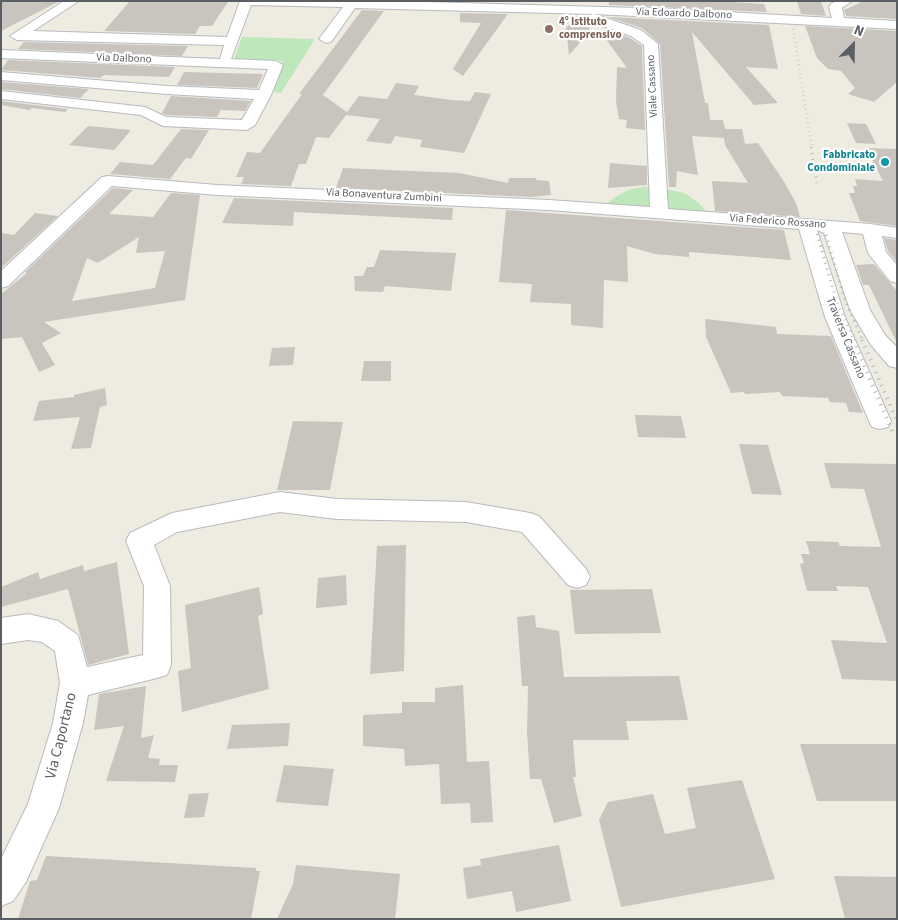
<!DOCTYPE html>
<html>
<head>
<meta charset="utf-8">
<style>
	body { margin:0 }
	#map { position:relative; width:898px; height:920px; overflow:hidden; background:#eeebe1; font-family:"Source Sans 3",sans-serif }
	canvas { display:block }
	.frame { position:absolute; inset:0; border:2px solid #5a5f64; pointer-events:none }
	.north { position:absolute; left:828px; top:20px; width:50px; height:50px; -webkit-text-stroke:4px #fff; paint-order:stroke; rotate:23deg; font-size:14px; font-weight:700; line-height:20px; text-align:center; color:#5a5f64 }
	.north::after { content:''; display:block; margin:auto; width:18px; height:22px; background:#5a5f64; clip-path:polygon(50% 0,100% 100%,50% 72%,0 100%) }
</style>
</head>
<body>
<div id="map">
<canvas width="898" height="920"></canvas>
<div class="frame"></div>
<div class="north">N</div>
</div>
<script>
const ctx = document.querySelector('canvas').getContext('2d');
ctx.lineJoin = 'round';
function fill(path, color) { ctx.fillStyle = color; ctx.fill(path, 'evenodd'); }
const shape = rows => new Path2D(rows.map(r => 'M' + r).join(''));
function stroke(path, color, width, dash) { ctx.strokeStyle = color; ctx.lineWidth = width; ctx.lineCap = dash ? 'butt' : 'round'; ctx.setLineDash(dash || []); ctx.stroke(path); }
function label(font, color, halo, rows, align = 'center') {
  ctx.font = font + ' "Source Sans 3",sans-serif'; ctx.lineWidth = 4.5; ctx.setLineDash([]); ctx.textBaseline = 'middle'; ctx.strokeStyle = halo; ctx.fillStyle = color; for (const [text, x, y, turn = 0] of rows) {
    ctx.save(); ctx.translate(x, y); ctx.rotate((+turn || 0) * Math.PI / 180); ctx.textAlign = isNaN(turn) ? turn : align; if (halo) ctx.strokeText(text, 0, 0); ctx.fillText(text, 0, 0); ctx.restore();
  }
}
fill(shape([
	[242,37,315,39,281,93,270,91,283,61,234,59],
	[653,186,684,193,699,203,708,214,606,206,612,199,630,189]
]), '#bee8bc');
fill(shape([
	[1,1,60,1,1,31],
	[130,1,187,1,228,2,212,26,200,26,195,34,104,31],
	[609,1,715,1,764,4,767,12,609,5],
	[797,1,821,1,826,16,801,14],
	[864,1,897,1,897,19,846,16,844,10],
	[362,10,384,11,323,95,347,112,359,96,387,99,396,83,419,86,414,95,452,100,470,101,475,92,491,94,464,153,420,147,422,140,395,136,391,144,366,141,380,119,346,115,329,138,316,137,306,164,299,164,291,186,241,184,244,177,236,177,247,152,260,153,302,94,299,94],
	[460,13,508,14,463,76,453,69,481,23,460,22],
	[578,16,587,16,585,19,591,24,588,34,569,55,566,28],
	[608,17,769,25,778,69,746,67,778,103,754,105,692,32,705,103,708,103,710,120,723,120,725,129,742,129,745,144,758,143,783,180,796,203,800,217,715,211,712,181,748,183,725,145,724,138,692,136,698,175,677,171,676,187,669,187,660,44,642,28],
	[805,26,897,31,897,82,874,102,848,94,855,88,841,71,828,69,817,58],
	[606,29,630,38,642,46,645,130,626,128,627,120,619,119,616,102,617,67,627,68,605,38],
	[24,42,188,46,182,56,18,49],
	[8,60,175,67,169,77,104,75,100,78,1,70],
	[184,72,263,74,257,88,177,85],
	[1,82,89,89,80,98,1,89],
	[171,96,251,101,245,111,221,110,217,117,166,115,162,113],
	[1,101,68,109,65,112,32,108,29,110,1,105],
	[847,123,866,124,876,144,856,143],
	[88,126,131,130,114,150,69,145],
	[181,129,209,130,191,159,186,158,170,179,110,174,120,162,153,165],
	[866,148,897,149,897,226,860,221,849,193,855,193,853,186,857,186,855,179,883,181],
	[610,163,647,166,647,185,608,188],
	[343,168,459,173,508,183,509,178,536,178,536,180,549,181,551,195,532,197,336,188],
	[113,188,133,190,109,214,153,217,171,193,200,195,185,300,44,322,61,333,42,343,55,365,39,372,22,337,1,339,1,294,27,273,25,272],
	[139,237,136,253,165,251,155,288,72,301,87,258,98,263],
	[234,198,453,208,452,220,294,212,293,226,222,223],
	[506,210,784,230,791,260,689,252,689,257,655,254,627,246,628,282,604,280,603,328,571,325,571,304,530,302,532,284,499,282],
	[35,213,58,216,1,268,1,233,14,235],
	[884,238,897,240,897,262,888,251],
	[380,250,456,253,451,291,385,286,383,292,355,291,354,276,363,276,367,267,374,267],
	[874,264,897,291,897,343,869,285,863,285,856,265],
	[705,319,776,327,777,334,831,336,863,413,849,412,846,403,830,402,828,398,782,396,780,392,745,394,744,392,731,393,706,337],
	[295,347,293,365,269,366,272,348],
	[364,361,391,361,391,381,361,381],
	[105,388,107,405,100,407,91,448,71,449,80,417,33,421,39,401,74,397,74,395],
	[635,415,681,416,686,438,638,437],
	[293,421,343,422,330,490,277,490],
	[739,444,768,445,782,495,752,494],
	[824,463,897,464,897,681,842,679,831,640,887,643,868,587,836,586,838,591,807,591,800,564,804,563,801,554,810,554,806,541,838,542,840,546,881,547,864,489,831,488],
	[406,545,404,671,370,674,377,546],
	[117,562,129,654,88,665,68,589,1,607,1,587,38,572,40,579,83,565,84,571],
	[346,575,347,605,316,608,318,578],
	[259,587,263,614,258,616,269,689,182,712,178,671,191,668,185,605],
	[652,589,661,633,575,634,570,590],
	[535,615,536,627,559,631,564,677,679,676,688,720,626,721,629,740,573,740,576,777,573,777,582,816,554,823,541,779,530,779,527,732,528,686,522,686,517,617],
	[463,685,467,762,489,761,493,822,471,823,470,803,441,804,439,764,405,766,404,749,363,746,363,715,402,713,402,702,435,702,435,688],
	[146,686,141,738,154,735,148,758,160,759,159,765,178,765,175,782,106,781,124,726,94,730,99,694],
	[290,723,288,746,227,749,232,725],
	[800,744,897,744,897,801,817,801],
	[284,765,334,769,328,806,276,802],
	[742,780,775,879,621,907,599,820,608,802,653,794,665,834,696,828,687,788],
	[209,793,204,817,184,818,189,794],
	[559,845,571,901,516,912,512,891,467,899,463,868,481,865,480,859],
	[46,856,256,868,256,871,260,871,251,919,18,919,30,881,37,880],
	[296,865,400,874,395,919,277,919,293,884],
	[834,876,897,877,897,919,845,919]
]), '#c9c5be');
const minor = shape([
	[64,1,79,1,33,31,227,37,240,1,390,1,673,9,832,18,829,7,831,4,836,1,852,1,842,8,844,18,897,21,897,29,594,14,641,30,658,44,668,209,871,224,897,228,897,238,882,236,886,252,897,265,897,283,890,281,868,253,863,234,842,232,870,310,885,335,897,347,897,368,889,366,871,345,850,310,824,233,817,230,845,317,891,421,888,427,880,429,872,427,869,421,825,317,799,229,549,210,217,195,112,186,8,286,1,288,1,271,102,177,108,176,217,185,549,200,650,207,644,45,631,36,589,21,587,18,592,14,355,8,331,42,326,43,319,39,343,7,251,5,231,59,276,61,283,65,271,95,255,125,247,130,163,126,141,115,1,99,1,91,145,107,166,117,242,120,254,99,167,94,1,80,1,72,167,86,259,90,268,69,1,58,1,50,220,59,224,45,17,40,10,36,64,1],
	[280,492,337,499,466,502,530,513,539,516,586,569,590,577,586,585,577,588,568,585,522,532,466,522,337,519,280,512,177,532,154,545,170,586,171,665,167,675,157,678,88,695,83,723,59,808,26,882,13,901,1,906,1,859,28,804,53,723,60,683,55,651,42,642,28,640,1,644,1,618,28,614,58,621,78,635,87,667,143,655,144,586,126,541,130,533,172,513,280,492]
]);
stroke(minor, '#b7babf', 2);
fill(minor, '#fff');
stroke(shape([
	[793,29,812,148]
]), '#b3b4b5', 2.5, [0.5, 4]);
stroke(shape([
	[811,147,817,183],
	[817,234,837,302,854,341],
	[826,235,845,300,863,341]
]), '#b3b4b5', 3, [1, 5]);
stroke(shape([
	[853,340,893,433],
	[862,340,897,421]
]), '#b3b4b5', 4, [1, 6]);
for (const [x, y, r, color] of [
	[549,29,5,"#8d6e63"],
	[885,162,5,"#0f9aa8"]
]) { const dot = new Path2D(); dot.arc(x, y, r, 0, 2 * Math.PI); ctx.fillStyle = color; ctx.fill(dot); stroke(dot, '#fff', 2); }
label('11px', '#5a5f64', '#fff', [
	["Via Edoardo Dalbono",684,14,2],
	["Via Dalbono",124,59,2],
	["Viale Cassano",653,86,-93],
	["Via Bonaventura Zumbini",384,196,3],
	["Via Federico Rossano",778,222,4]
]);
label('bold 11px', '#785e54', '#fff', [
	["4° Istituto",559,23],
	["comprensivo",559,36]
], 'left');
label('bold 11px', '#0d838f', '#fff', [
	["Fabbricato",875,156],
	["Condominiale",875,169]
], 'right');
label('12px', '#5a5f64', '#fff', [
	["Traversa Cassano",845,338,68]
]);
label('15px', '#5a5f64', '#fff', [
	["Via Caportano",62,736,-76]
]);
</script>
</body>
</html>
